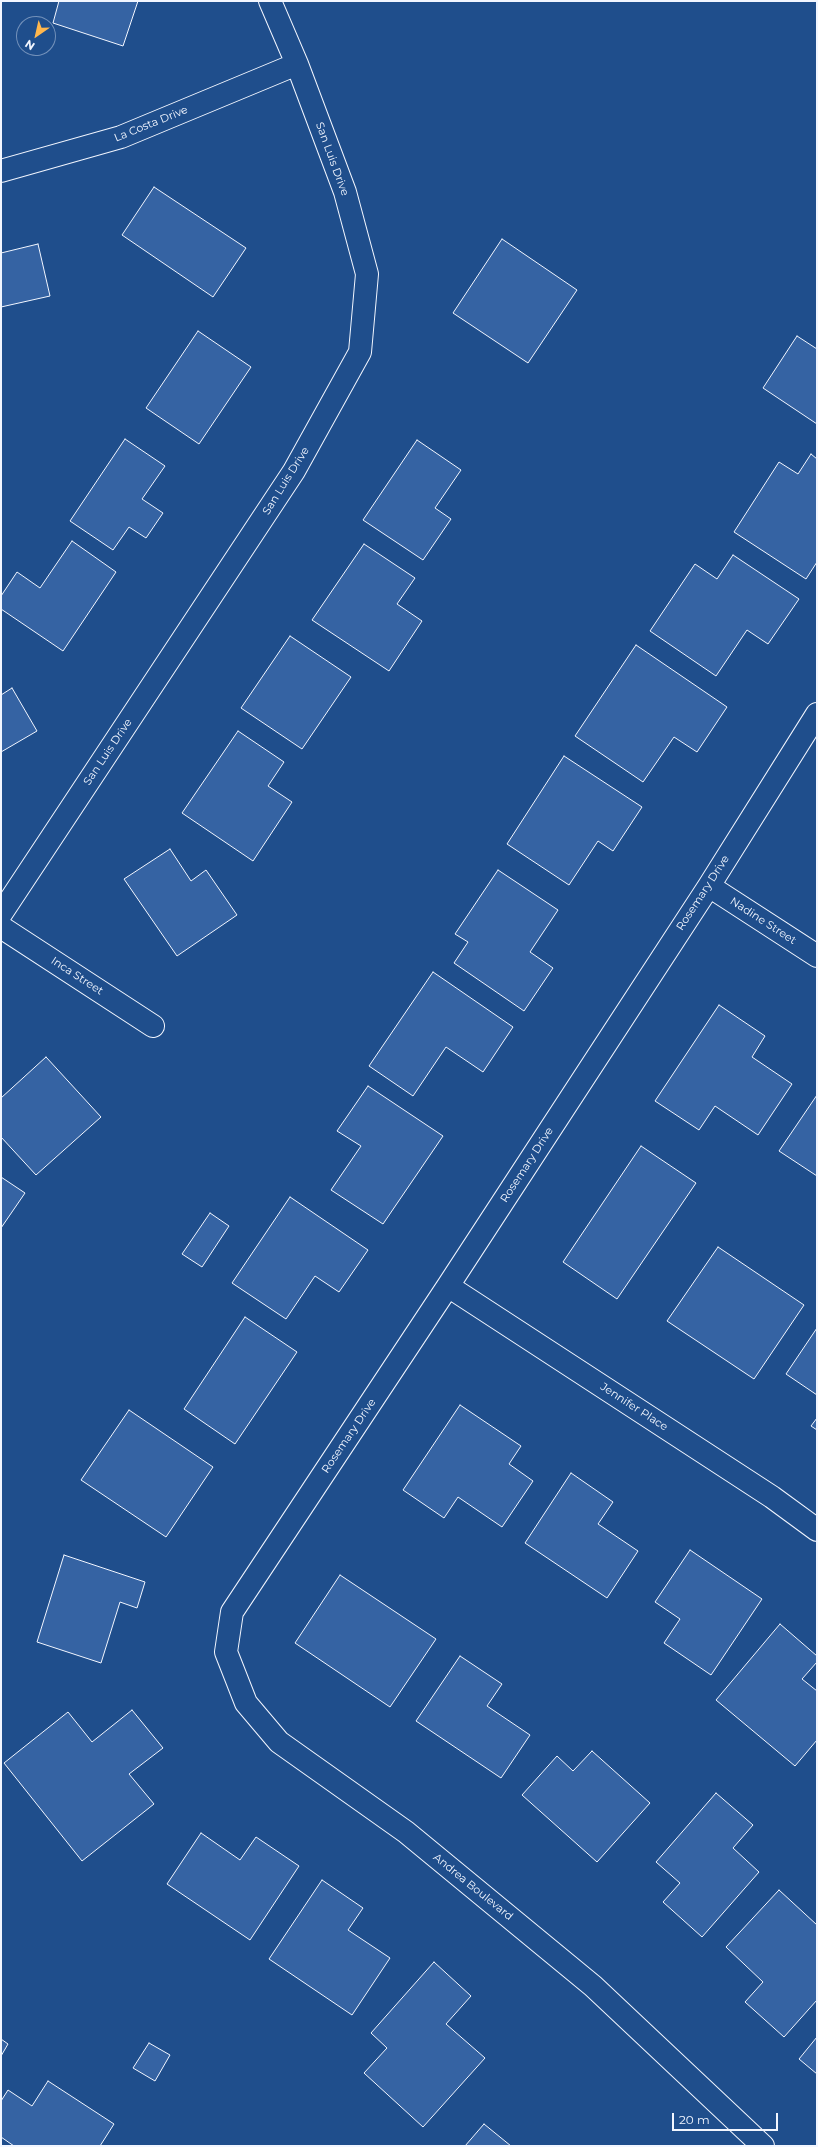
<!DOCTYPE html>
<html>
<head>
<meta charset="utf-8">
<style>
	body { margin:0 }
	#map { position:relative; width:818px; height:2147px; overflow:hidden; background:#1f4e8c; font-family:Montserrat,sans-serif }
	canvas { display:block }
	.frame { position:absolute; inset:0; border:2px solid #f2f6ff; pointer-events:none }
	.north { position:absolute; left:16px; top:16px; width:40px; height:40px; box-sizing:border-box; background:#1f4e8c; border:1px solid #7391ba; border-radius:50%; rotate:214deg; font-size:11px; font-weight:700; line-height:16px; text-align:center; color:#f2f6ff }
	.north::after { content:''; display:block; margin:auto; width:14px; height:18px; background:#ffb74d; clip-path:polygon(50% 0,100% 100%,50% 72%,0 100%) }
	.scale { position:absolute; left:672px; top:2113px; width:106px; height:18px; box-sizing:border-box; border:2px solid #f2f6ff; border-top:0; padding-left:5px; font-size:12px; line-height:14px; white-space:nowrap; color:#f2f6ff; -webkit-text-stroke:3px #1f4e8c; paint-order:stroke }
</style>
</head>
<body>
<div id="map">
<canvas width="818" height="2147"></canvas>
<div class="frame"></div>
<div class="north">N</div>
<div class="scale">20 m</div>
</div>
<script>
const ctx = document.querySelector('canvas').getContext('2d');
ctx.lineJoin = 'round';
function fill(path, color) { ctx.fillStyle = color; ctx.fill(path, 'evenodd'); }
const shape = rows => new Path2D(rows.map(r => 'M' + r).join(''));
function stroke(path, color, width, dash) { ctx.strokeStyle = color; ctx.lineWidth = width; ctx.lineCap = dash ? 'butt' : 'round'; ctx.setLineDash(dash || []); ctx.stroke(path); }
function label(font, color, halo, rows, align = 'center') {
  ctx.font = font + ' Montserrat,sans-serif'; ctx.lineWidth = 3; ctx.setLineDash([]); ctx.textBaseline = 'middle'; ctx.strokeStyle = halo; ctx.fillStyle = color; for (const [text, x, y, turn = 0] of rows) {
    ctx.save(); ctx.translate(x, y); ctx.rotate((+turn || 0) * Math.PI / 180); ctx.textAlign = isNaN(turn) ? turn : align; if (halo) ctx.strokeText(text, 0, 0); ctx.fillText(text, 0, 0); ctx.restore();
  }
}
const building = shape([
	[59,1,138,1,123,46,53,23,59,1],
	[154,187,246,248,213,297,122,235,154,187],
	[502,239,577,290,528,363,453,313,502,239],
	[38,244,50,296,1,307,1,253,38,244],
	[198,331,251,367,199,444,146,408,198,331],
	[797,336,817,349,817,424,763,388,797,336],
	[125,439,165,466,142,499,163,513,146,538,129,527,113,550,70,521,125,439],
	[417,440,461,470,435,508,451,519,423,560,363,520,417,440],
	[811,454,817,459,817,562,806,579,734,532,779,462,798,474,811,454],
	[72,541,116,572,63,651,1,609,1,596,17,572,40,588,72,541],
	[364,544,415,578,397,604,422,621,389,671,312,620,364,544],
	[733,555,799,599,768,644,747,630,716,676,650,631,695,564,717,579,733,555],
	[290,636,351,677,302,749,241,708,290,636],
	[636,645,727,707,697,752,674,737,643,782,575,736,636,645],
	[12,688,37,731,1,752,1,695,12,688],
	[238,731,284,762,268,786,292,802,253,861,182,813,238,731],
	[564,756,642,807,613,851,598,841,569,885,507,844,564,756],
	[170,849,191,881,206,870,237,915,177,956,124,879,170,849],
	[498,870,558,910,530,952,553,968,524,1011,454,963,468,942,455,934,498,870],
	[433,972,513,1027,483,1072,446,1047,413,1096,369,1066,433,972],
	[719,1005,765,1036,752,1057,792,1084,758,1135,715,1106,699,1130,655,1101,719,1005],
	[46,1057,101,1117,36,1175,1,1137,1,1098,46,1057],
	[368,1086,443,1136,383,1224,331,1190,361,1146,337,1131,368,1086],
	[817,1095,817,1176,779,1151,817,1095],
	[641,1146,696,1183,617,1299,563,1262,641,1146],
	[1,1177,25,1193,1,1228,1,1177],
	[290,1197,368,1250,339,1292,315,1276,286,1319,232,1283,290,1197],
	[210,1213,229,1226,202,1267,182,1254,210,1213],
	[718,1247,804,1305,754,1379,667,1321,718,1247],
	[245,1317,297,1352,235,1444,184,1409,245,1317],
	[817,1328,817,1395,786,1374,817,1328],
	[460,1405,521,1446,509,1464,533,1481,502,1527,458,1497,444,1518,403,1490,460,1405],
	[129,1410,213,1467,166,1537,81,1480,129,1410],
	[817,1418,817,1430,811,1426,817,1418],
	[571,1473,613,1502,598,1524,638,1551,607,1598,525,1543,571,1473],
	[690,1550,762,1599,711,1675,664,1643,680,1619,655,1602,690,1550],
	[64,1555,145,1582,137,1608,120,1602,101,1663,37,1642,64,1555],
	[340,1575,436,1639,390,1707,295,1643,340,1575],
	[780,1624,817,1656,817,1662,802,1679,817,1691,817,1740,795,1766,716,1700,780,1624],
	[460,1656,502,1684,487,1706,530,1735,501,1778,416,1721,460,1656],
	[132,1710,163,1748,129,1774,154,1804,82,1861,4,1763,68,1712,92,1742,132,1710],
	[592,1751,650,1803,597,1862,522,1795,557,1756,573,1771,592,1751],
	[716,1793,753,1825,733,1848,759,1872,702,1937,663,1902,680,1883,656,1862,716,1793],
	[201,1833,240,1860,256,1837,299,1866,250,1940,167,1884,201,1833],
	[322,1880,363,1908,348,1930,390,1958,352,2015,269,1959,322,1880],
	[779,1890,817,1925,817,2000,784,2037,745,2002,763,1982,726,1947,779,1890],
	[434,1962,471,1996,446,2024,485,2058,423,2127,364,2073,387,2048,371,2033,434,1962],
	[817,2037,817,2074,799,2059,817,2037],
	[1,2039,8,2044,1,2056,1,2039],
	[149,2043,170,2055,155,2081,133,2068,149,2043],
	[48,2081,114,2124,100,2146,14,2146,1,2137,1,2101,8,2090,32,2106,48,2081],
	[484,2124,511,2146,465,2146,484,2124]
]);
fill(building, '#3563a3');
stroke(building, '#f2f6ff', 1);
const street = shape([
	[1,171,121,137,297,64],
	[709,886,817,956],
	[1,914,294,471,360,352,367,274,345,192,297,64,270,1],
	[1,927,153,1026],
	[448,1286,772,1497,817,1530],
	[763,2146,593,1986,406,1832,279,1742,246,1703,226,1652,232,1612,448,1286,709,886,817,714]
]);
stroke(street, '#f2f6ff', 24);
stroke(street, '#1f4e8c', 22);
label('11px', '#f2f6ff', '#1f4e8c', [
	["La Costa Drive",151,124,-22],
	["San Luis Drive",332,159,70],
	["San Luis Drive",286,481,-58],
	["San Luis Drive",108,752,-56],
	["Rosemary Drive",703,893,-57],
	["Nadine Street",763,921,33],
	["Inca Street",77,976,33],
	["Rosemary Drive",527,1165,-57],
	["Jennifer Place",634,1407,33],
	["Rosemary Drive",349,1436,-56],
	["Andrea Boulevard",473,1887,39]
]);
</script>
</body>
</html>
